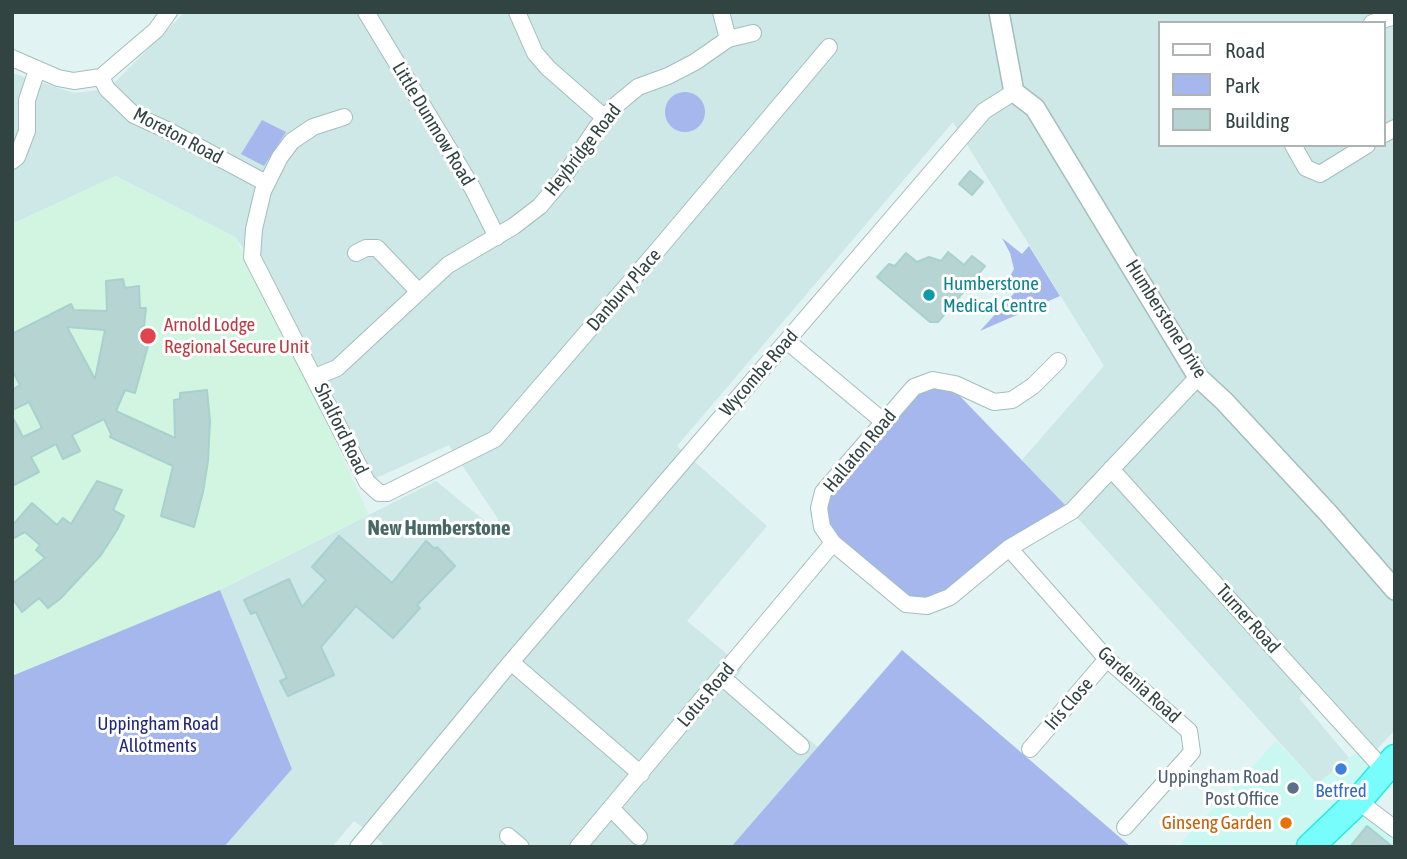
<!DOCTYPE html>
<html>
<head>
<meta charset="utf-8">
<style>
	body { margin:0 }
	#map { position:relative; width:1407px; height:859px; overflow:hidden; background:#e1f3f2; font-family:"Asap Condensed",sans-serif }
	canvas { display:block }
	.frame { position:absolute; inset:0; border:14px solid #314442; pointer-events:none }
	.legend { position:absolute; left:1158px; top:21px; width:228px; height:126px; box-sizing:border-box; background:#fff; border:2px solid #adb4b3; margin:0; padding:9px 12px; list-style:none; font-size:21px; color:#314442 }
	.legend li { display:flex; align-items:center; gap:14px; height:35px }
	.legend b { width:35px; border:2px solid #adb4b3 }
</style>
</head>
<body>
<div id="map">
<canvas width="1407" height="859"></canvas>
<div class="frame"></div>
<ul class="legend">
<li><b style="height:9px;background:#fff"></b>Road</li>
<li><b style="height:19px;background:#a5b7ec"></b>Park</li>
<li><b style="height:19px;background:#b6d5d2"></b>Building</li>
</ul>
</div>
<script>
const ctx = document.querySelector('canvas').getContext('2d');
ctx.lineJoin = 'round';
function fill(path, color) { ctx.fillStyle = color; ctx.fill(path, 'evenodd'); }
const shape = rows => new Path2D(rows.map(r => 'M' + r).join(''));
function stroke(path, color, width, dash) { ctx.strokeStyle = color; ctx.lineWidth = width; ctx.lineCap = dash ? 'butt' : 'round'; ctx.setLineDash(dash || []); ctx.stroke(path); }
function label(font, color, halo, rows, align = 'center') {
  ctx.font = font + ' "Asap Condensed",sans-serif'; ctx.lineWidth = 6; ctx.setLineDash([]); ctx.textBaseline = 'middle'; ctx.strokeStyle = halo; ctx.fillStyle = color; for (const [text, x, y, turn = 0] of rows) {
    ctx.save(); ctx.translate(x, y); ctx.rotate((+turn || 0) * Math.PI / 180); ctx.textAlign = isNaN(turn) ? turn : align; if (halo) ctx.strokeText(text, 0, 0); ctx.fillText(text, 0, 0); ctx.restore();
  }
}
fill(shape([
	[185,12,1395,12,1395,730,1377,749,1317,682,1299,698,1349,758,1317,784,1085,526,1022,460,1104,366,953,122,677,446,767,526,687,621,743,667,736,678,818,747,731,847,380,847,383,843,354,821,332,847,224,847,292,769,220,590,436,481,492,527,498,519,449,445,374,479,278,294,235,237,116,176,12,224,12,73,74,93,108,89],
	[1160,23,1384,23,1384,145,1160,145]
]), '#cee7e7');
fill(shape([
	[1276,741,1317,784,1357,752,1372,767,1343,799,1395,838,1395,847,1177,847]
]), '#c9f8f2');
fill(shape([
	[116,176,235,237,332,434,369,515,220,590,12,676,12,224]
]), '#d2f5e1');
fill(shape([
	'665 112a20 20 0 1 1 40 0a20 20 0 1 1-40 0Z',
	[262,120,286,132,264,166,241,154],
	[1002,238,1022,254,1029,246,1060,296,980,331,1018,289,1008,280,1014,269,1010,253],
	[933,385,953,389,1068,508,948,593,925,602,908,600,837,540,826,525,827,494,916,391],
	[220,590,292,769,224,847,12,847,12,676],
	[902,650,1131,847,731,847]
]), '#a5b7ec');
const building = shape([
	[970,171,983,182,972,195,959,184,970,171],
	[948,252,964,265,972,256,985,266,938,322,930,322,877,277,889,264,895,266,906,253,917,262,929,257,941,261,948,252],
	[123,279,125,288,139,286,140,308,146,308,142,344,148,346,135,393,125,390,116,411,175,438,174,400,180,399,180,393,207,390,210,421,208,461,203,492,194,527,161,516,173,466,110,437,111,434,104,419,72,435,80,451,63,459,56,444,31,457,39,472,12,486,12,416,23,437,42,428,29,402,12,410,12,390,20,385,12,370,12,334,71,304,74,310,107,311,106,281,123,279],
	[67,327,105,330,95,379,67,327],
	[97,481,122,490,113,510,124,516,117,530,101,555,60,599,48,608,39,598,22,612,12,598,12,584,45,558,36,550,40,545,25,532,12,539,12,526,32,503,57,525,63,518,71,524,97,481],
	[339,536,392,583,426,541,435,549,437,547,455,566,417,605,420,608,393,638,356,606,321,647,334,675,288,696,280,681,287,678,256,612,251,614,244,600,289,579,302,607,326,580,312,567,339,536],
	[1367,826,1393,847,1350,847,1367,826]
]);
fill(building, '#b6d5d2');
stroke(building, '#a8d1cd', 2);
const minor = shape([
	[366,12,473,189,497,237],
	[517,12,535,53,548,68,605,118],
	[721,12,728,39],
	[1372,23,1395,16],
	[12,58,58,78,74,81,101,77,156,30,169,12],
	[101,77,107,89,134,115,169,131,266,183],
	[344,117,313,127,292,141,280,157,263,191,254,229,252,257,367,482,379,493,387,493,495,439,656,252,829,47],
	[1384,134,1395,128],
	[1293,145,1306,168,1320,174,1367,145],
	[12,161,17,157,27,131,27,100,37,70],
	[356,253,366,248,377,248,419,292],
	[787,341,884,422],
	[1058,361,1033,386,1012,400,994,402,955,384,933,380,914,387,823,492,819,508,822,527,833,543,906,604,927,606,950,597,1009,548,1072,511,1198,377],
	[315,377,337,368,448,265,514,226,540,206,561,181,597,127,615,106,638,87,668,76,695,62,728,39,753,33],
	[1111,469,1384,770],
	[1009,548,1107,659,1189,731,1192,752,1125,827],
	[511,662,641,774],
	[722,677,801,746],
	[1030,749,1107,659],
	[1358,801,1395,829],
	[611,808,639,837],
	[508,836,521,847],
	[358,847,511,662,984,111,1014,92],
	[578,847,833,543]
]);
const tertiary = shape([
	[999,12,1014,92,1035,108,1198,377,1224,401,1328,513,1395,590]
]);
const trunk = shape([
	[1310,847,1358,801,1395,758]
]);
stroke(minor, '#a3bebc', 18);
stroke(tertiary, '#a3bebc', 22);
stroke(trunk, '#21eddd', 29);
stroke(minor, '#fff', 16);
stroke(tertiary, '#fff', 19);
stroke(trunk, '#77fefc', 26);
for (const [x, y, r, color] of [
	[929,295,7,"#0f9aa8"],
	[148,336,9,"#e0444e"],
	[1341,769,7,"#3f7fe0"],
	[1293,788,7,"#5c6f8a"],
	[1286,823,7,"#e8710a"]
]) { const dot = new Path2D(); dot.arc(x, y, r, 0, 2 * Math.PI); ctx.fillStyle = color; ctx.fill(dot); stroke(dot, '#fff', 2.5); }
label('19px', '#314442', '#fff', [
	["Little Dunmow Road",433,124,59],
	["Moreton Road",178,136,28],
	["Heybridge Road",583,150,-52],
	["Danbury Place",624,290,-49],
	["Humberstone Drive",1166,319,58],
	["Wycombe Road",759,373,-49],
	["Shalford Road",341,429,64],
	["Hallaton Road",860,451,-50],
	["Turner Road",1248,619,48],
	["Gardenia Road",1139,685,42],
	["Lotus Road",706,695,-50],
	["Iris Close",1069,704,-49]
]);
label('19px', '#0d838f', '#fff', [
	["Humberstone",943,284],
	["Medical Centre",943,306]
], 'left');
label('19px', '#be3a42', '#fff', [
	["Arnold Lodge",164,325],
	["Regional Secure Unit",164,347]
], 'left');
label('19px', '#20287b', '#fff', [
	["Uppingham Road",158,724],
	["Allotments",158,746]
]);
label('19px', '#4e5e75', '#fff', [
	["Uppingham Road",1279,777],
	["Post Office",1279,799]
], 'right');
label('19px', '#366cbe', '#fff', [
	["Betfred",1341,791]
]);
label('19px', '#c56008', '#fff', [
	["Ginseng Garden",1272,823]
], 'right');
label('bold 21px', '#486864', '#fff', [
	["New Humberstone",439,528]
]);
</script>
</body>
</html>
